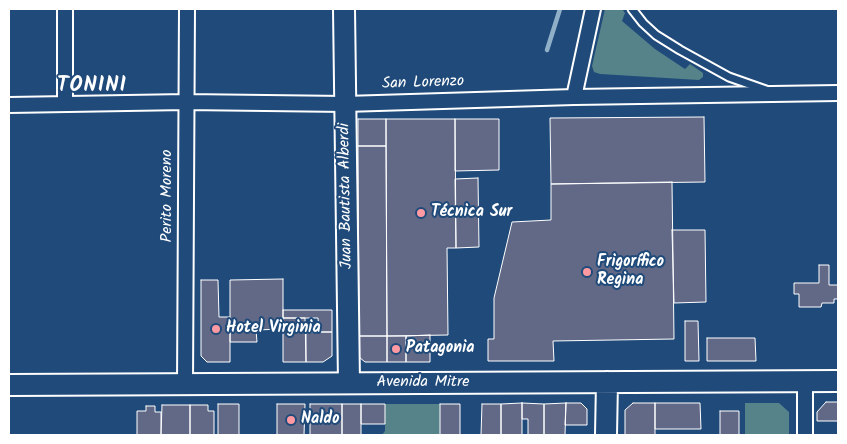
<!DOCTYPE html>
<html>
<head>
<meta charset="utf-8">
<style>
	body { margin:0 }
	#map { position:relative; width:847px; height:444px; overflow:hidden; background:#1f4a7a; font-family:Kalam,sans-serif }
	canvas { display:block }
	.frame { position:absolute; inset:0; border:10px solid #fff; pointer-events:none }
</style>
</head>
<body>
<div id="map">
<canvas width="847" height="444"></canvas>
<div class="frame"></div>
</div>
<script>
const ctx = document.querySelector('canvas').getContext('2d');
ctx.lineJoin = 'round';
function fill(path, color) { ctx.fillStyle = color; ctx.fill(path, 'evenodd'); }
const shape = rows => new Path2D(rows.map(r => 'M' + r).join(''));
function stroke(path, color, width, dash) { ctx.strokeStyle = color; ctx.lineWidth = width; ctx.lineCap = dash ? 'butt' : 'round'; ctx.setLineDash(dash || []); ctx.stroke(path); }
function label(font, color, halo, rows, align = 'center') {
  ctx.font = font + ' Kalam,sans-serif'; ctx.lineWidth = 4; ctx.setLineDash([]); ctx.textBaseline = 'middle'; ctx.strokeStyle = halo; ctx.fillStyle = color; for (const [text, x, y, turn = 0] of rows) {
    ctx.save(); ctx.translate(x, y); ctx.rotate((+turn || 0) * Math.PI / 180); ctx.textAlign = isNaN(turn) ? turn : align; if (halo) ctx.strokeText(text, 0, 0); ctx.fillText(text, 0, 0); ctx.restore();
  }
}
fill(shape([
	[605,9,622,9,625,13,622,21,655,49,685,69,690,64,703,73,703,77,699,80,600,74,594,72,592,66],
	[745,403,779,403,789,412,789,435,745,435],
	[385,404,440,404,440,435,382,435,385,431]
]), '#56828a');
stroke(shape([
	[547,50,560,9]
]), '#90b0c7', 4.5);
const building = shape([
	[704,117,705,182,551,184,550,118,704,117],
	[358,119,386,119,386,146,358,146,358,119],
	[386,119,455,119,456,248,447,248,448,335,387,336,386,119],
	[455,119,499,119,499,170,455,171,455,119],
	[358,146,386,146,387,336,359,336,358,146],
	[478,178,479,247,456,248,455,179,478,178],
	[672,182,674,339,553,341,554,361,488,361,488,339,494,339,494,298,512,222,551,220,551,184,672,182],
	[672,230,705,230,706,302,674,303,672,230],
	[819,265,829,265,829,285,838,285,838,299,834,299,834,303,822,303,821,307,799,307,799,294,794,294,794,283,819,283,819,265],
	[283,279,283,329,256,330,257,342,230,342,230,280,283,279],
	[201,280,218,280,219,317,230,317,230,362,207,362,201,356,201,280],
	[283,310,332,310,332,332,319,332,318,318,283,318,283,310],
	[283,318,305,318,306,362,283,362,283,318],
	[685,321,698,321,699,361,685,361,685,321],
	[306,332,332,332,332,356,323,362,306,362,306,332],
	[430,335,430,362,406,362,406,336,430,335],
	[359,336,387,336,387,362,365,362,359,357,359,336],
	[387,336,406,336,406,362,387,362,387,336],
	[707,338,755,338,756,361,707,361,707,338],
	[826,402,838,402,838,421,817,421,817,412,826,402],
	[522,403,544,404,544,435,528,435,528,419,522,419,522,403],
	[522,403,522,435,501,435,501,404,522,403],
	[566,403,581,403,587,409,587,425,565,425,566,403],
	[566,403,565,435,544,435,544,404,566,403],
	[633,403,655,403,655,435,625,435,625,410,633,403],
	[655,403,700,403,701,429,655,429,655,403],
	[218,404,239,404,239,435,218,435,218,404],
	[277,404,305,404,304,435,277,435,277,404],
	[310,404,342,404,342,435,310,435,310,404],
	[342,404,361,404,361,435,342,435,342,404],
	[361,404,385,404,385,424,361,424,361,404],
	[440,404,460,404,460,435,440,435,440,404],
	[482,404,501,404,501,435,481,435,482,404],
	[162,405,190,405,190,435,161,435,162,405],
	[190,405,208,405,208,411,214,411,214,435,190,435,190,405],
	[146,406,155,406,155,412,161,412,161,435,137,435,137,411,146,411,146,406],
	[720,411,739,411,739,435,720,435,720,411]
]);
fill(building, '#616987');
stroke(building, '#fff', 1);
const lane = shape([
	[632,9,643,23,656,35,680,50,729,77,766,90]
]);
const street = shape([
	[574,97,593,9],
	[65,104,65,9],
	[9,105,186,102,345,104,574,97,838,93],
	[185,384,187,9],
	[805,435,805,381]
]);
const secondary = shape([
	[344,9,349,383],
	[9,385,838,381],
	[606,435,607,382]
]);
stroke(lane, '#fff', 11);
stroke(street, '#fff', 18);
stroke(secondary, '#fff', 24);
stroke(lane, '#1f4a7a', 7);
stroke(street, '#1f4a7a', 14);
stroke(secondary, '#1f4a7a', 20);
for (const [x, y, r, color] of [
	[421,213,5,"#ff9aa2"],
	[587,272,5,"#ff9aa2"],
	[216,329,5,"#ff9aa2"],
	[396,349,5,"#ff9aa2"],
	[291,420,5,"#ff9aa2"]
]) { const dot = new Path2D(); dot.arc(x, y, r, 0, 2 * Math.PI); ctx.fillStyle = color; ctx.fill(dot); stroke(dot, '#1f4a7a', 2); }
label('16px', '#fff', '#1f4a7a', [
	["San Lorenzo",423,84,-2],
	["Perito Moreno",168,196,-90],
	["Juan Bautista Alberdi",347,196,-91],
	["Avenida Mitre",423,383]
]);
label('bold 16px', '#fff', '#1f4a7a', [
	["Técnica Sur",431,213],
	["Frigorífico",597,263],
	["Regina",597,281],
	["Hotel Virginia",226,329],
	["Patagonia",406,349],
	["Naldo",301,420]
], 'left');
ctx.letterSpacing = '1px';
label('bold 21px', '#fff', '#1f4a7a', [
	["TONINI",92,87]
]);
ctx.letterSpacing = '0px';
</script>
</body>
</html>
